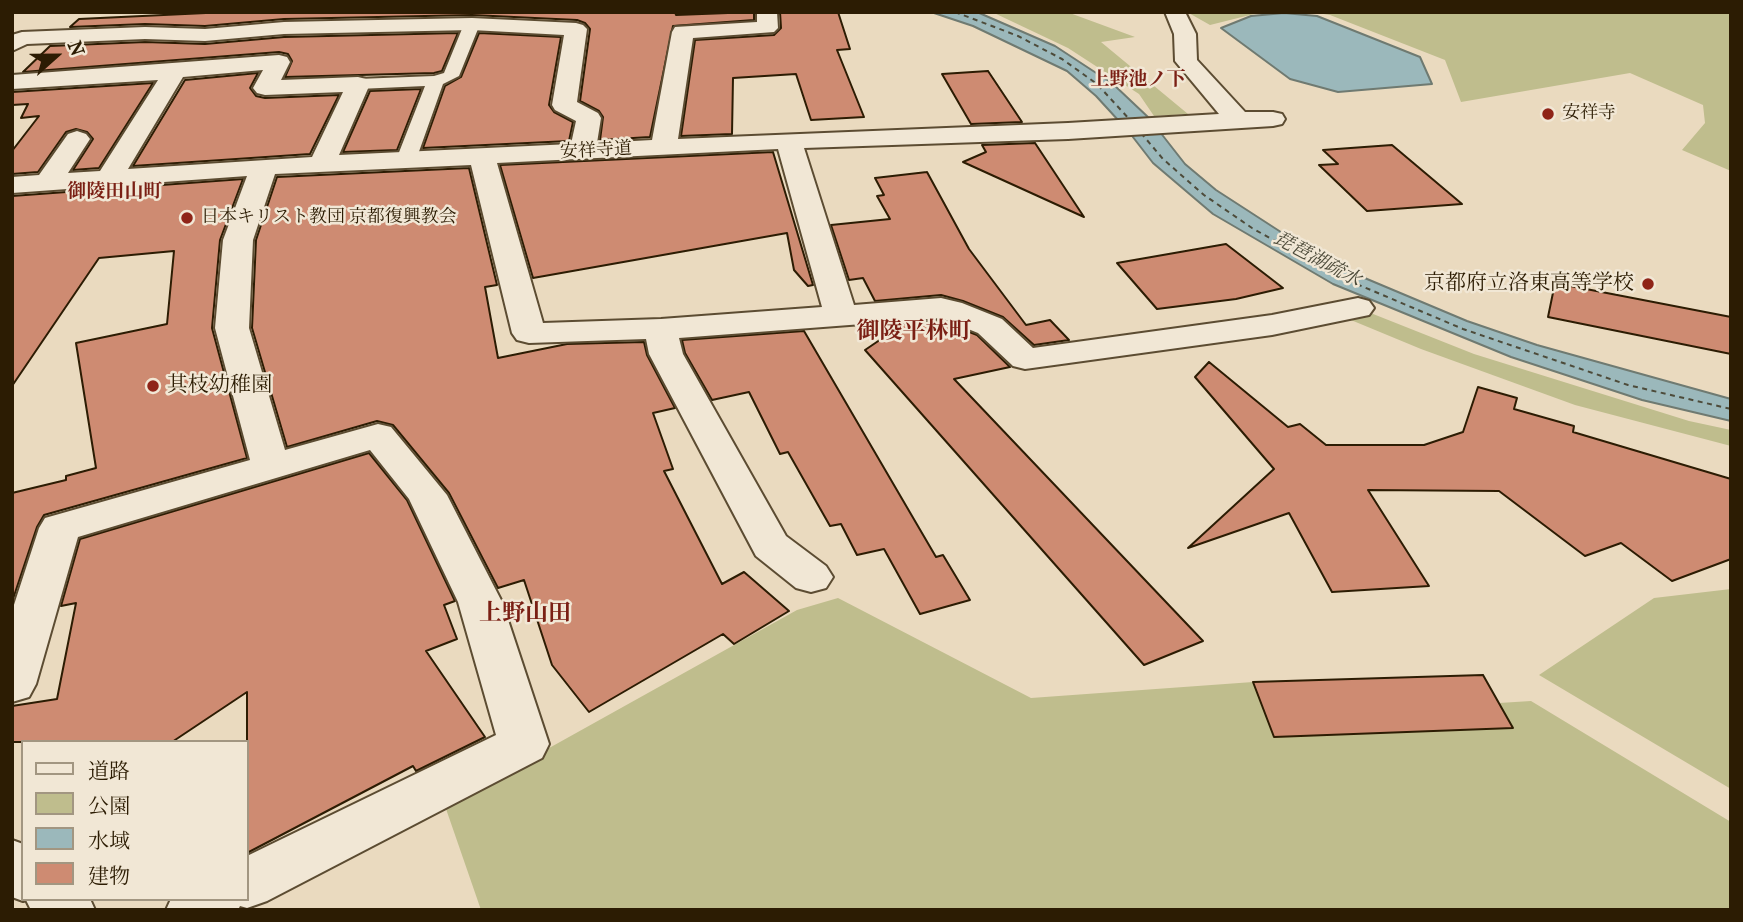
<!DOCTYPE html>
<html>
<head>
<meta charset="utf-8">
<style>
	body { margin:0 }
	#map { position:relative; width:1743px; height:922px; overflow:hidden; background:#eadabf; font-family:"IM FELL French Canon","Noto Serif JP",serif }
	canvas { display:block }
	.frame { position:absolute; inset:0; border:14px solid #2c1c03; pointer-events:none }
	.legend { position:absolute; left:21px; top:740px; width:228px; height:161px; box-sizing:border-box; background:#f1e7d5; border:2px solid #a29681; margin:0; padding:9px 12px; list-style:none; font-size:21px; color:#2c1c03 }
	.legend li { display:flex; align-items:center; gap:14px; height:35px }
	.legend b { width:35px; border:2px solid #a29681 }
	.north { position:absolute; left:21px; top:21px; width:70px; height:70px; -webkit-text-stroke:5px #f1e7d5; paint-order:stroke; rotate:69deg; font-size:19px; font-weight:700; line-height:28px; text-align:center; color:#2c1c03 }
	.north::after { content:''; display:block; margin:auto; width:24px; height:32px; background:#2c1c03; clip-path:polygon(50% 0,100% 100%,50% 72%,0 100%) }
</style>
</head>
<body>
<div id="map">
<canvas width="1743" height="922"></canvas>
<div class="frame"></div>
<ul class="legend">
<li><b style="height:9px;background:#f1e7d5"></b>道路</li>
<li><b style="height:19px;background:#bfbd8d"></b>公園</li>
<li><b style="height:19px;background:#9bb8bb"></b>水域</li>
<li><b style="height:19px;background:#ce8b72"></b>建物</li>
</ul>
<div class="north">N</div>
</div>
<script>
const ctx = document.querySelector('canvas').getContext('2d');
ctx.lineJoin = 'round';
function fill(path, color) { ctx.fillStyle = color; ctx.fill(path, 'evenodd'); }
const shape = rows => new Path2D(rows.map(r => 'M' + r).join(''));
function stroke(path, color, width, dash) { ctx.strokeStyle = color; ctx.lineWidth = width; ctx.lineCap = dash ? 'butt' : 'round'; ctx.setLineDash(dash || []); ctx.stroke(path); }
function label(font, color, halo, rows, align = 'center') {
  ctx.font = font + ' "IM FELL French Canon","Noto Serif JP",serif'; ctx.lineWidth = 5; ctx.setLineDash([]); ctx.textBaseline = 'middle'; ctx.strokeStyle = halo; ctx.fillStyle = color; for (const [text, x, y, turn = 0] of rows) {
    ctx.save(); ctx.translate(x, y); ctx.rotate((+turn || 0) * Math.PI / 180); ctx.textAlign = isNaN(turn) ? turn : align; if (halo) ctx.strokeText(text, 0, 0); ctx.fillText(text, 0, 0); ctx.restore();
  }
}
fill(shape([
	[992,12,1067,12,1135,37,1101,42,1188,114,1154,116,1139,94,1068,48],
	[1187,12,1262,12,1210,25],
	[1311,12,1731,12,1731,171,1682,150,1705,123,1703,105,1630,73,1461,102,1445,60,1330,15],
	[1358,308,1474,354,1689,421,1731,430,1731,446,1575,405,1421,349,1334,313],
	[1731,589,1731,789,1539,675,1654,598],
	[838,598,1031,698,1253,682,1275,737,1513,728,1499,703,1531,701,1731,822,1731,910,481,910,445,806,797,610]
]), '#bfbd8d');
const water = shape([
	[931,12,977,12,1055,46,1113,84,1149,118,1185,164,1216,190,1304,247,1348,271,1467,321,1537,345,1731,399,1731,421,1642,400,1511,357,1333,284,1213,214,1153,163,1129,132,1096,96,1067,71,973,26,931,12],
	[1284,13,1317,16,1420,57,1432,84,1338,92,1290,79,1221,28,1251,16,1284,13]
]);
fill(water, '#9bb8bb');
stroke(water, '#6f7a71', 2);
stroke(shape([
	[955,12,1018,36,1062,59,1097,84,1131,121],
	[1141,133,1163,159,1204,195,1252,228,1333,274,1463,329,1628,385,1731,409]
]), '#4d4b3a', 2, [5, 4.5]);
const building = shape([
	[227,12,675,12,676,15,754,12,754,20,673,26,650,137,600,140,603,117,599,111,580,101,590,29,585,23,577,20,472,15,284,19,205,26,145,24,70,27,79,19,227,12],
	[780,12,838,12,850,49,837,50,864,117,811,120,796,74,733,78,732,134,681,136,695,40,774,35,781,28,780,12],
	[458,33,442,71,434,73,285,77,292,61,288,54,279,52,23,72,50,46,145,42,205,44,284,37,458,33],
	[479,33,561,37,549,105,554,112,573,122,569,141,423,148,445,86,461,77,479,33],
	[988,71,1022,122,971,124,942,74,988,71],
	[258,73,250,88,256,96,265,98,339,95,310,154,133,166,185,80,258,73],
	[153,83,99,168,73,170,93,139,87,132,76,129,66,132,38,172,12,174,12,151,39,116,21,118,28,104,12,105,12,92,153,83],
	[421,89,397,150,343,152,370,91,421,89],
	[1035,143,1084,217,963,162,986,152,982,145,1035,143],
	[1392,145,1462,204,1367,211,1319,165,1338,164,1323,150,1392,145],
	[773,152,813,285,808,286,794,270,787,233,533,278,500,165,773,152],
	[469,168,497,285,485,287,498,358,567,344,644,342,647,355,675,408,653,413,673,469,664,471,722,584,744,572,789,611,734,644,723,634,589,712,552,665,524,580,498,588,449,493,393,425,377,421,287,447,252,328,256,240,277,177,469,168],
	[927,172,969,249,1026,325,1050,320,1069,340,1034,345,1003,317,963,301,941,295,875,301,863,278,849,280,831,225,890,219,877,196,884,195,875,178,927,172],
	[243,179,220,240,212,328,247,458,44,515,37,527,12,602,12,493,66,480,66,476,96,468,76,343,167,324,174,251,99,258,12,386,12,196,243,179],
	[1226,244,1283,288,1236,299,1157,309,1117,263,1226,244],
	[1555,283,1731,317,1731,354,1548,317,1555,283],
	[941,321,977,335,1010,367,954,379,1203,641,1144,665,865,350,893,331,889,325,941,321],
	[804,331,936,557,943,555,970,600,920,614,884,549,857,555,841,524,830,526,788,452,780,454,749,392,712,400,685,353,682,340,804,331],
	[1209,362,1288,427,1300,424,1326,445,1424,445,1463,432,1478,387,1517,398,1514,409,1574,426,1573,432,1731,479,1731,559,1672,581,1621,543,1585,556,1499,491,1368,490,1429,586,1332,592,1289,513,1188,548,1274,469,1195,377,1209,362],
	[369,453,407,500,455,601,444,605,457,639,426,651,485,737,416,771,413,766,247,853,247,692,172,742,12,742,12,706,57,699,76,603,61,606,80,539,369,453],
	[1483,675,1513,728,1274,737,1253,682,1483,675]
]);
fill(building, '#ce8b72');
stroke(building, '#2c1c03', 2);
const lane = shape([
	[472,19,480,24,459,76,443,84,416,160,406,166,399,164,396,160,425,86,358,89,350,84,358,79,434,76,444,73,464,24,472,19]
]);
const street = shape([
	[757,12,777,12,778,28,774,32,693,38,678,139,1068,123,1219,114,1175,61,1174,34,1165,12,1185,12,1196,34,1197,60,1245,112,1273,112,1282,114,1285,119,1282,124,1273,126,1068,139,804,148,854,305,941,298,962,303,1002,319,1033,348,1272,315,1358,298,1369,301,1374,308,1369,315,1272,335,1025,369,1013,366,978,333,941,318,679,338,683,354,786,536,826,566,833,577,826,588,811,592,796,588,756,556,649,354,646,339,529,343,517,340,512,333,471,165,275,174,253,240,249,328,285,450,378,424,391,427,447,495,502,602,549,744,542,758,267,901,247,908,240,906,238,910,166,910,171,899,247,899,247,856,496,735,458,602,409,499,370,450,78,537,36,684,29,697,12,702,12,611,39,528,45,518,250,460,215,328,223,240,247,176,12,193,12,177,39,175,68,134,77,131,86,134,90,139,68,173,100,171,158,80,12,89,12,75,279,55,287,57,290,62,281,80,358,77,366,79,370,84,339,155,571,144,576,121,555,110,552,105,564,35,472,30,284,34,205,41,145,39,27,44,12,51,12,35,22,32,145,27,205,29,284,22,472,18,576,23,583,25,587,29,577,102,598,113,601,118,597,143,652,140,672,32,675,27,757,22,757,12],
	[263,70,253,88,257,93,265,95,343,92,312,157,128,169,183,77,263,70],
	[778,149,822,307,661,319,543,323,497,163,778,149],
	[12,840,23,844,23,899,90,899,95,910,31,910,26,900,23,901,12,897,12,840]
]);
stroke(lane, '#5c4c32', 4);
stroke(street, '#5c4c32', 4);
fill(lane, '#f1e7d5');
fill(street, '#f1e7d5');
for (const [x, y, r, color] of [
	[1548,114,7,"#8f2418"],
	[187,218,7,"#8f2418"],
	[1648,284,7,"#8f2418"],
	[153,386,7,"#8f2418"]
]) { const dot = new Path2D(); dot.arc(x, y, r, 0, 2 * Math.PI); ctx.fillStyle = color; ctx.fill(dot); stroke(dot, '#f1e7d5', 2.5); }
label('18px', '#2c1c03', '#f1e7d5', [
	["安祥寺",1562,114],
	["日本キリスト教団 京都復興教会",201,218]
], 'left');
label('18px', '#2c1c03', '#f1e7d5', [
	["安祥寺道",596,151,-3]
]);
label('bold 19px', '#7a1f14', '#f1e7d5', [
	["上野池ノ下",1138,80],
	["御陵田山町",115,192]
]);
label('italic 19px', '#4d4b3a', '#f1e7d5', [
	["琵琶湖疏水",1317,260,28]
]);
label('21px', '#2c1c03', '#f1e7d5', [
	["京都府立洛東高等学校",1634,284],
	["其枝幼稚園",167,386,"left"]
], 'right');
label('bold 23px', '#7a1f14', '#f1e7d5', [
	["御陵平林町",914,332],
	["上野山田",525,614]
]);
</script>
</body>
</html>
